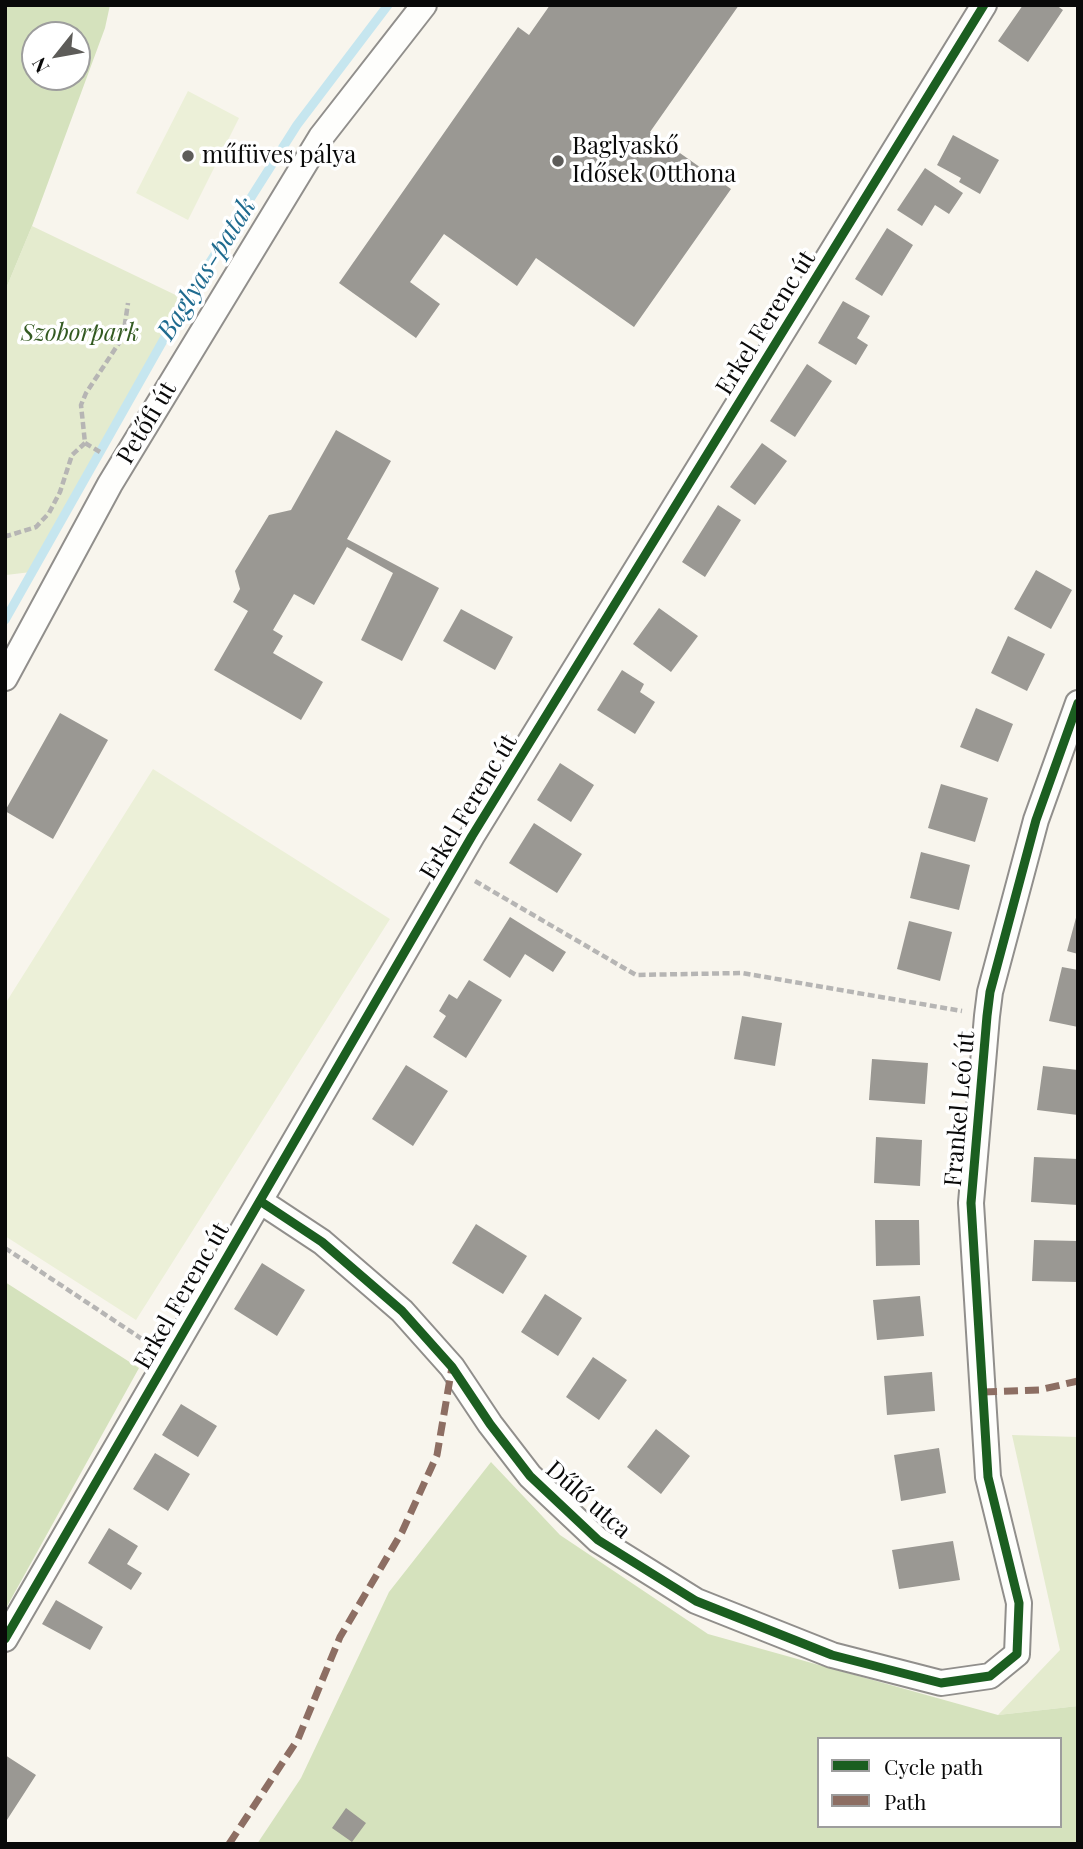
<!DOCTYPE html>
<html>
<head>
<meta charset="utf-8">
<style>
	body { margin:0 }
	#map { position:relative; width:1083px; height:1849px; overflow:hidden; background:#f8f5ed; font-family:"Playfair Display",serif }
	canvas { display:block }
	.frame { position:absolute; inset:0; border:7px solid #090909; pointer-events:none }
	.legend { position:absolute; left:817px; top:1737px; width:245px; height:91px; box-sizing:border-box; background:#fff; border:2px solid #9d9d9d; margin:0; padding:9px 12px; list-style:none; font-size:21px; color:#090909 }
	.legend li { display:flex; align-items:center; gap:14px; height:35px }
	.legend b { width:35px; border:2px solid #9d9d9d }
	.north { position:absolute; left:21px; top:21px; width:70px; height:70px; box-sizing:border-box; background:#fff; border:2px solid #9d9d9d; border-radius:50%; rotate:239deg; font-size:19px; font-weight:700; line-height:28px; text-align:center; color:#090909 }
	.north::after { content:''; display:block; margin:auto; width:24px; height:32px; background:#5d5c59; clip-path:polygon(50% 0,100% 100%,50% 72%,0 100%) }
</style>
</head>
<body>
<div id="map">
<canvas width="1083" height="1849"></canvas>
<div class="frame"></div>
<ul class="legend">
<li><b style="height:9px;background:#1b5e20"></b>Cycle path</li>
<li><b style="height:9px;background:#8d6e63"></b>Path</li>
</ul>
<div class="north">N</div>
</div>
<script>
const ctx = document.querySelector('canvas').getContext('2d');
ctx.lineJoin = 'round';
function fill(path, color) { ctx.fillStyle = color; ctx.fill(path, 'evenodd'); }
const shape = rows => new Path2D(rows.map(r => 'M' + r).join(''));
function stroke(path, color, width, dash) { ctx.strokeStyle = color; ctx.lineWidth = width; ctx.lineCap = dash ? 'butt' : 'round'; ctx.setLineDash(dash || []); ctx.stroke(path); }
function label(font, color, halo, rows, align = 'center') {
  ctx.font = font + ' "Playfair Display",serif'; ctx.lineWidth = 7; ctx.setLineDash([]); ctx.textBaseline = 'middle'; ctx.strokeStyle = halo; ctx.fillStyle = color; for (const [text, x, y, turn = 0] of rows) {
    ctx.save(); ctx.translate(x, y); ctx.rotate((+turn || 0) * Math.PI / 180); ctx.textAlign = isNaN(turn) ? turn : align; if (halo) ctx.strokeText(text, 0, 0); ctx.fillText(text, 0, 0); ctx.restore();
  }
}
fill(shape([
	[32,226,186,300,31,572,6,575,5,291],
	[1012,1435,1078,1437,1078,1706,998,1715,1060,1650]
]), '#e4ebce');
fill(shape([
	[5,5,110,5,105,28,32,226,5,291],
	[35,35,77,35,77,77,35,77],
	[5,1282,139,1368,5,1610],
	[491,1462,560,1535,708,1634,998,1715,1078,1706,1078,1844,257,1844,301,1778,389,1592],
	[819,1739,1060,1739,1060,1826,819,1826]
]), '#d5e2bd');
fill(shape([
	[188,91,239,118,188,220,136,193],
	[153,769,390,919,136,1320,5,1236,5,1004]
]), '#ecf0d8');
stroke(shape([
	[5,620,186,300,297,125,388,5]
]), '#c6e6ef', 9);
fill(shape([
	[550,5,739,5,650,132,731,189,634,327,536,258,517,286,444,234,410,282,440,304,416,338,339,283,518,27,529,35],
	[1023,5,1056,5,1063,10,1028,62,998,41],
	[953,135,999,160,980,194,959,182,961,178,937,165],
	[925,168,963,193,949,214,935,205,922,226,897,210],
	[887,228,913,245,882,296,855,279],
	[843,301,870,316,857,338,868,345,856,365,818,343],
	[807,364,832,381,795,437,770,421],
	[336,430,391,461,347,539,439,588,402,661,361,640,393,573,347,547,314,605,294,594,273,630,283,636,273,653,323,682,301,720,214,670,248,611,233,602,240,589,235,571,269,515,291,510],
	[762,443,787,461,755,505,730,487],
	[718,505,741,520,705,577,682,562],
	[1036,570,1072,590,1051,629,1014,609],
	[659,608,698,636,671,672,633,644],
	[461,609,513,637,495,670,443,641],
	[1008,636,1045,654,1027,691,991,673],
	[622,670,644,684,640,692,655,702,635,734,597,710],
	[976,708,1013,724,998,762,960,747],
	[60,713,108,740,53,839,5,811],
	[560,763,594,785,571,822,537,800],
	[941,784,988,798,975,842,928,828],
	[534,823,582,854,557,893,509,863],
	[921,852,970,865,959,910,910,898],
	[1077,914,1078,914,1078,954,1067,951],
	[510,917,566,952,553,972,525,954,510,978,483,960],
	[909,921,952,932,940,981,897,969],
	[1062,967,1078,970,1078,1027,1049,1021],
	[469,980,502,1000,466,1058,433,1037,446,1016,439,1011,449,994,457,999],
	[742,1016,782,1023,775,1066,734,1059],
	[872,1059,928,1063,925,1104,869,1100],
	[406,1065,448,1091,413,1146,372,1119],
	[1043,1066,1078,1070,1078,1115,1037,1110],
	[876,1137,922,1140,920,1186,874,1183],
	[1034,1157,1078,1159,1078,1205,1031,1202],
	[875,1220,919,1220,920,1265,876,1266],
	[476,1224,527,1256,503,1294,452,1263],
	[1034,1240,1078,1241,1078,1282,1032,1281],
	[262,1263,305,1290,277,1336,234,1309],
	[545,1294,582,1318,558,1356,521,1332],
	[920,1296,924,1336,877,1340,873,1300],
	[593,1357,627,1380,599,1420,566,1397],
	[932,1372,935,1411,887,1415,884,1376],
	[181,1404,217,1426,198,1457,162,1435],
	[656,1429,690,1456,661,1494,627,1467],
	[939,1448,946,1493,901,1501,894,1455],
	[155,1453,190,1474,168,1511,133,1489],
	[109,1528,138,1546,127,1564,142,1573,131,1590,88,1563],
	[953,1541,960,1580,899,1589,892,1550],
	[56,1600,103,1627,90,1650,42,1624],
	[5,1755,36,1775,5,1823],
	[346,1808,366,1823,352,1842,332,1828]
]), '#9a9893');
const street = shape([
	[5,678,110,484,321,137,424,5],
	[260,1201,322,1242,402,1311,452,1367,490,1424,530,1476,598,1540,696,1601,832,1655,941,1683,990,1676,1017,1654,1019,1603,988,1477,971,1203,987,1016,990,992,1036,820,1078,703],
	[5,1639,472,836,984,5]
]);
stroke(street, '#918f8c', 28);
stroke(shape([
	[100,452,85,443,81,405,86,393,123,337,128,303],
	[5,534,7,536,36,527,49,513,60,492,72,455,85,443],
	[475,881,636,975,742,973,962,1011],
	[5,1248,148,1343]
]), '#b6b5b4', 4.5, [7, 3.5]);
stroke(street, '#fefefc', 24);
stroke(shape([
	[983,1392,1039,1390,1078,1381],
	[229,1844,298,1739,340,1637,402,1532,437,1455,452,1367]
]), '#8d6e63', 7, [14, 7]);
stroke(shape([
	[260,1201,322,1242,402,1311,452,1367,490,1424,530,1476,598,1540,696,1601,832,1655,941,1683,990,1676,1017,1654,1019,1603,988,1477,971,1203,987,1016,990,992,1036,820,1078,703],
	[5,1639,472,836,984,5]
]), '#1b5e20', 9);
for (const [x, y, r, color] of [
	[188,156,7,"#5d5c59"],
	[558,161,7,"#5d5c59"]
]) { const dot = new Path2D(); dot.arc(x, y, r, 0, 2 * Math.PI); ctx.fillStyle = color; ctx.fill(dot); stroke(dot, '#fff', 2.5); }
label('24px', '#090909', '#fff', [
	["Baglyaskő",572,147],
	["Idősek Otthona",572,175],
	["műfüves pálya",202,156]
], 'left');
label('24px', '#090909', '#fff', [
	["Erkel Ferenc út",766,323,-58],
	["Petőfi út",147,423,-59],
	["Erkel Ferenc út",469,807,-59],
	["Frankel Leó út",960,1109,-85],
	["Erkel Ferenc út",182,1296,-60],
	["Dűlő utca",588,1500,41]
]);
label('italic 24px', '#335a21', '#fff', [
	["Szoborpark",80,334]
]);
label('italic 26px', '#1f6b8f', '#fff', [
	["Baglyas-patak",207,269,-58]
]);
</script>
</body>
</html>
